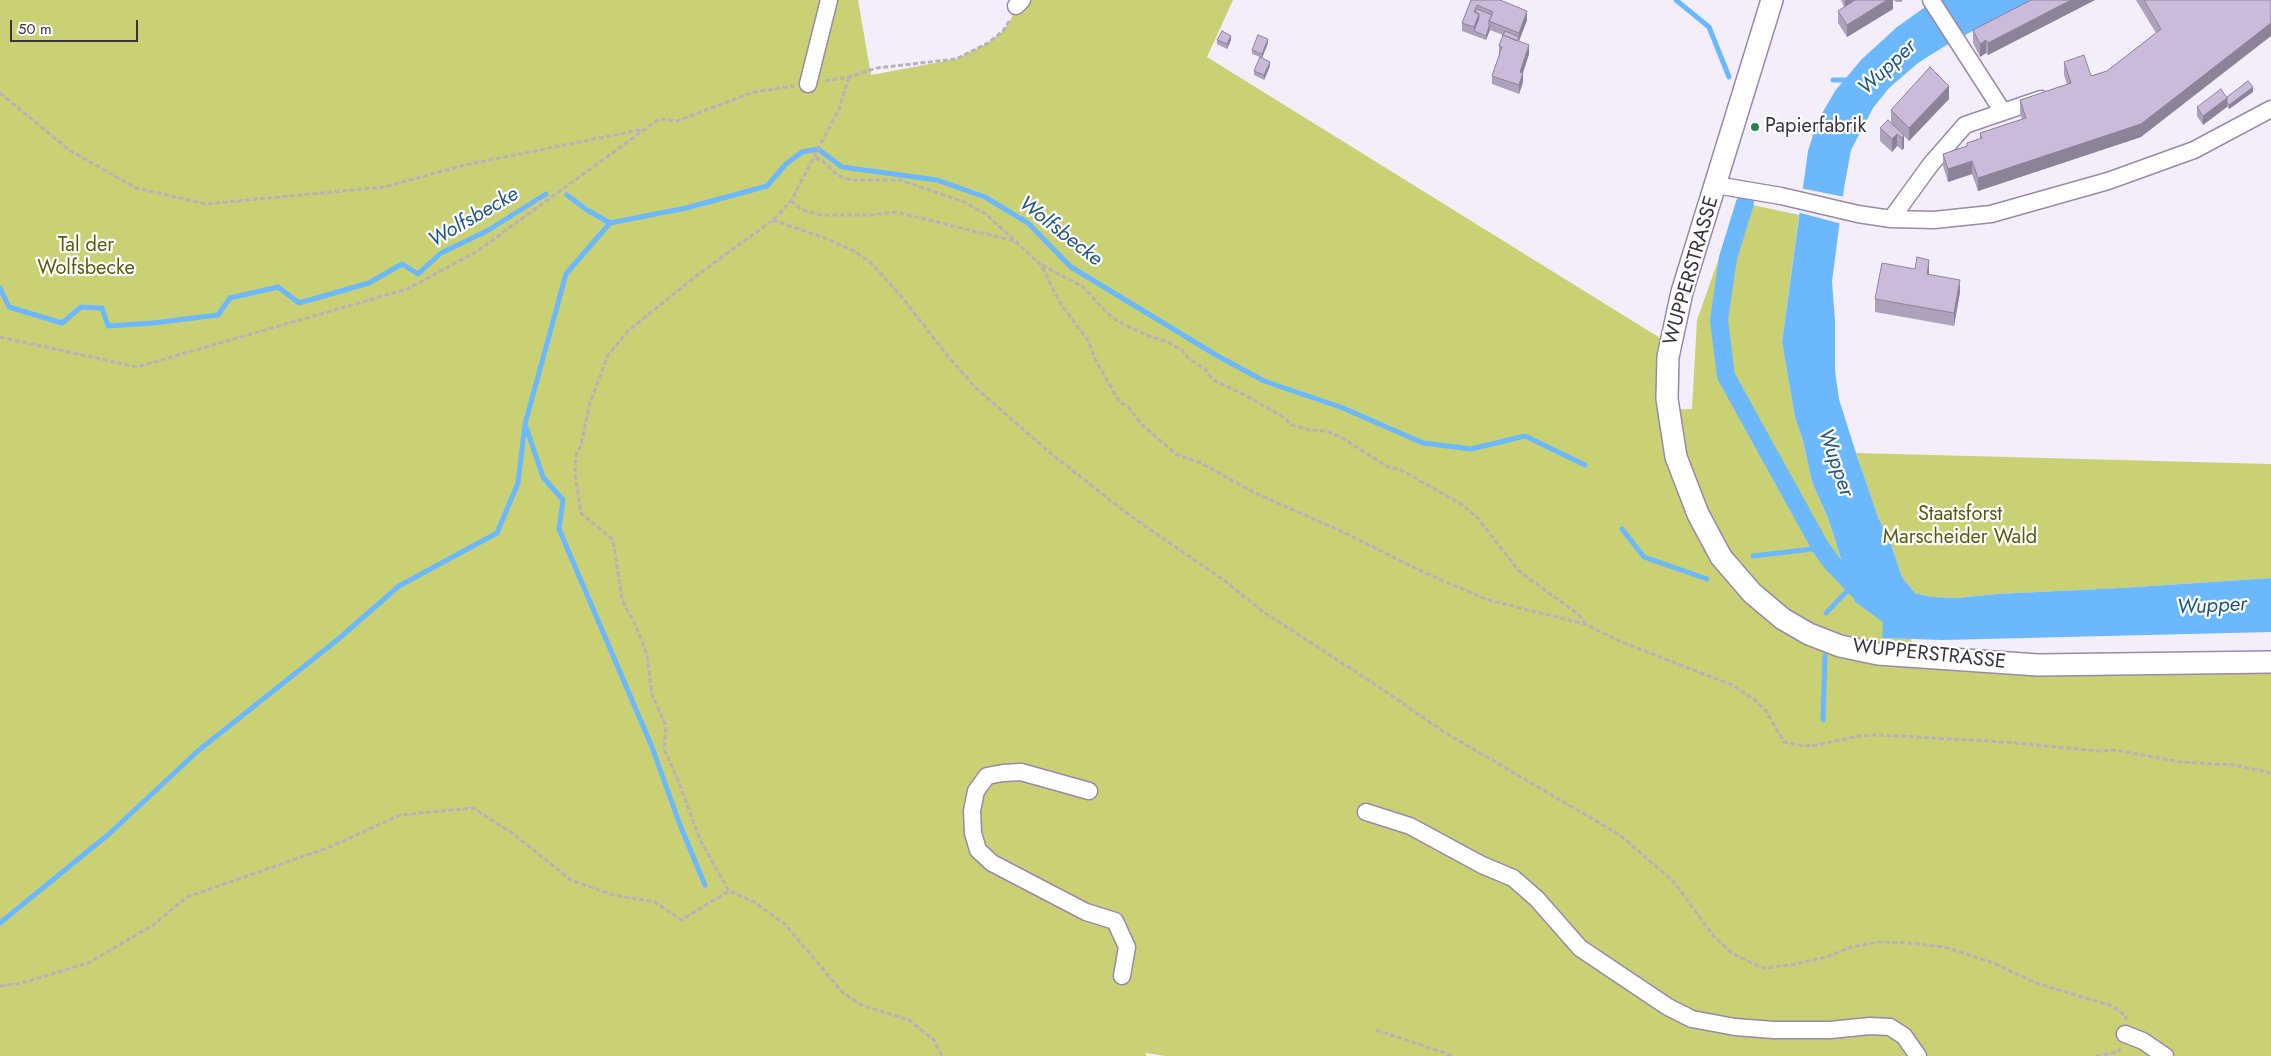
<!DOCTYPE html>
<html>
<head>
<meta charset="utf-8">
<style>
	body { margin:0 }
	#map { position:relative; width:2271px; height:1056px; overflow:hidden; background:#f4eefb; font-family:Jost,sans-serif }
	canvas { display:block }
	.scale { position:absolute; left:10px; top:20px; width:128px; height:22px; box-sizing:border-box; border:2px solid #3a3441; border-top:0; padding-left:6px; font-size:15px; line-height:18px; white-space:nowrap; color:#3a3441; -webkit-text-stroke:4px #fff; paint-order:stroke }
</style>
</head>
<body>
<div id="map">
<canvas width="2271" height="1056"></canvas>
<div class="scale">50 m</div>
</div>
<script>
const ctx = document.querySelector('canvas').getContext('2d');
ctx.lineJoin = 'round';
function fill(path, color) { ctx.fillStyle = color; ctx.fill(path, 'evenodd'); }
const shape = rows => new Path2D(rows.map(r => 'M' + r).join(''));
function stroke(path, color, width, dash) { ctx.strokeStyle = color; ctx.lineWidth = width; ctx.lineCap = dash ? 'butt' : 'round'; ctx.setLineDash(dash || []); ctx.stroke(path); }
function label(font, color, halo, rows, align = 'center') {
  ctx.font = font + ' Jost,sans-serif'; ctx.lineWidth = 4.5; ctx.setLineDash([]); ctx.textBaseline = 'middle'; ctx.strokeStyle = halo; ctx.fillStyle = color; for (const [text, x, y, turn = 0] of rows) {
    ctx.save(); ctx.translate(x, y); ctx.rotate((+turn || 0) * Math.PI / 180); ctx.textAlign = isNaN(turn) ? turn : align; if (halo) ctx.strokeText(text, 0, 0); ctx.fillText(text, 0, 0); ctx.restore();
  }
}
fill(shape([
	[0,0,858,0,871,75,956,59,988,43,1003,31,1012,17,1016,6,1028,0,1233,0,1207,57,1660,338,1658,410,1692,409,1697,320,1739,202,1799,215,1782,342,1795,417,1803,441,1812,482,1828,518,1855,602,1884,622,1882,638,1911,639,1919,660,2271,660,2271,1056,1165,1056,1146,1053,1146,1056,0,1056],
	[1856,453,2271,464,2271,578,2121,588,1996,594,1958,598,1931,597,1915,593,1902,577,1891,544,1878,517]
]), '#cad074');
fill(shape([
	[1935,0,2032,0,1948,44,1918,63,1889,88,1873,108,1851,150,1844,188,1832,282,1835,320,1835,371,1839,399,1856,453,1878,517,1891,544,1902,577,1915,593,1931,597,1958,598,1996,594,2121,588,2271,578,2271,632,1943,640,1882,638,1883,622,1855,602,1828,518,1812,482,1803,441,1795,417,1782,342,1808,151,1817,122,1835,91,1862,59,1897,27]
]), '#6cb8fd');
fill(shape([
	[1800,188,1845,197,1842,224,1797,212]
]), '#f4eefb');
stroke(shape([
	[1676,0,1709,27,1729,77],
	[1833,80,1850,80],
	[567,195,587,210,610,223,686,208,767,186,786,164,802,152,818,149,842,167,937,180,985,197,1028,223,1071,267,1216,355,1264,381,1343,408,1423,443,1471,449,1525,436,1585,465],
	[0,288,9,307,62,323,81,307,102,308,108,326,153,323,218,315,230,298,278,287,299,303,369,283,402,264,418,274,441,253,487,231,546,194],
	[526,427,543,477,563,500,559,529,652,747,680,825,705,885],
	[1622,529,1644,557,1707,579],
	[1753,556,1821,548],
	[1826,613,1853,585],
	[1823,720,1825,656],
	[0,923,109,834,199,750,336,641,399,586,497,533,518,483,525,424,566,274,610,223]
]), '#6cb8fd', 5);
stroke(shape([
	[1745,203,1728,258,1719,320,1726,376,1821,548,1833,564,1862,594]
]), '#6cb8fd', 18);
const minor = shape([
	[1016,6,1022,0],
	[808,84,829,0],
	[2003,112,2041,99],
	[1716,185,1781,196,1858,214,1891,219,1934,220,1991,214,2108,181,2194,150,2271,109],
	[1891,219,1931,164,1965,125,2003,112,1931,0],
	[1089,791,1021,772,1003,773,987,776,976,791,972,811,973,833,978,850,992,863,1086,912,1115,921,1127,947,1122,976],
	[1366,812,1410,826,1482,865,1513,878,1537,899,1580,948,1668,1007,1692,1019,1735,1027,1774,1030,1830,1030,1870,1026,1890,1027,1904,1036,1918,1056],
	[2125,1034,2143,1041,2165,1056]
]);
const major = shape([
	[1772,0,1682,292,1668,357,1667,399,1676,457,1698,514,1721,557,1752,593,1783,619,1809,634,1840,646,1878,654,2038,665,2271,662]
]);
stroke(minor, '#9889a8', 19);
stroke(major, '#9889a8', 24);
stroke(shape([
	[849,77,839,109,791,201,773,220,696,276,628,331,608,355,590,403,581,445,576,455,575,474,581,513,613,540,622,600,636,626,647,655,652,695,666,726,664,749,678,780,700,840,729,891,754,902,785,924,842,992,861,1005,909,1020,934,1040,942,1056],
	[825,81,849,77,877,68,956,59,988,43,1003,31,1010,20],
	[0,93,69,150,136,188,206,204,384,187,465,165,644,129],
	[815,158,823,161,837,175,851,180,900,180,964,202,986,214,1041,265,1060,303,1087,339,1096,361,1119,401,1129,408,1142,425,1176,454,1201,463,1255,493,1343,532,1425,573,1488,600,1585,624,1619,641,1732,685,1755,700,1766,711,1784,742,1804,746,1818,745,1858,736,1879,735,2005,742,2099,751,2115,750,2180,762,2234,765,2271,773],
	[791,201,802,210,821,215,872,215,896,212,1018,242],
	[773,220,827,239,854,251,871,263,901,296,947,355,976,388,1048,451,1129,515,1225,581,1262,611,1379,687,1444,732,1620,835,1674,882,1715,938,1733,954,1763,968,1791,965,1827,957,1851,947,1879,942,1908,943,1944,947,1991,962,2036,983,2112,1006,2126,1016,2126,1020],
	[1042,265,1083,287,1107,313,1119,322,1146,335,1168,342,1183,351,1188,358,1205,369,1213,380,1247,396,1283,417,1292,425,1309,430,1327,431,1342,438,1388,467,1401,470,1461,504,1476,516,1520,572,1578,614,1585,623],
	[0,337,137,367,407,289,476,252,659,119,677,121,754,92,794,86],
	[0,986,22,983,88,963,153,925,187,897,330,847,400,815,473,808,512,833,571,880,613,895,655,902,681,920,729,891],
	[1376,1030,1454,1056],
	[2096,1056,2118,1052,2120,1048]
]), '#b7b1be', 3, [5, 2.5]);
stroke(minor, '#fff', 16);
stroke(major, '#fff', 21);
fill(shape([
	[1471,0,1527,20,1519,41,1529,54,1523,73,1523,82,1519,94,1492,84,1492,76,1499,55,1499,46,1503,35,1490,30,1486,40,1462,31,1462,23],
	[1841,0,1893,0,1893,9,1847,37,1838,23,1838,11,1844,7],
	[1893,0,1903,0,1901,2,1897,2],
	[2031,0,2095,0,1988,55,1986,53,1980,57,1973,43,1973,30],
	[2136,0,2271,0,2141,137,1978,191,1972,174,1948,182,1943,166,1943,154,1967,146,1967,143,1980,139,1980,133,2022,119,2020,113,2020,100,2067,84,2064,75,2064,62,2091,76,2107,71,2156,33],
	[1217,40,1231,40,1227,49,1217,44],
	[1268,43,1262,58,1270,66,1264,80,1254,75,1254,71,1260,57,1252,54,1252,50],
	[2253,92,2229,109,2227,106,2203,125,2197,116,2197,107,2227,97],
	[1949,99,1909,141,1904,136,1904,148,1902,150,1897,146,1892,152,1880,141,1880,128,1891,122,1891,110],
	[1929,272,1929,274,1960,292,1954,326,1875,312,1875,299]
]), '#aea1bc');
fill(shape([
	[1845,0,1858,0,1845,7],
	[1887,0,1893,0,1893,9,1847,37,1847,25],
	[2071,0,2095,0,1988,55,1988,43],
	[1527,11,1527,20,1519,41,1519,33],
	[1479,14,1479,22,1474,31,1474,36,1474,27],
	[2271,23,2271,36,2141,137,1978,191,1978,178],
	[1489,26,1490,30,1486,40,1486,36],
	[1231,36,1231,40,1227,49,1227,44],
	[1268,39,1268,43,1262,58,1262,54],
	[1986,40,1986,53,1980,57,1980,44],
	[1529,45,1529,54,1520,81,1520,72],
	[1270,62,1270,66,1264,80,1264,75],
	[1523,73,1523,82,1519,94,1519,85],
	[1949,86,1949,99,1909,141,1909,128],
	[2253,87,2253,92,2229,109,2229,105],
	[2227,98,2227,107,2203,125,2203,116],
	[1897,134,1897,146,1892,152,1892,139],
	[1904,135,1904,148,1902,150,1902,138],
	[1972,161,1972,174,1948,182,1948,169],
	[1929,260,1929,272,1927,287,1927,274],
	[1960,280,1960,292,1954,326,1954,313]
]), '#8d8399');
const building = shape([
	[1471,0,1500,0,1527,11,1519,33,1489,21,1493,12,1477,5,1474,12,1479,14,1474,27,1462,23,1471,0],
	[1855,0,1887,0,1847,25,1838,11,1855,0],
	[2031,0,2071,0,1988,43,1986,40,1980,44,1973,30,2031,0],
	[2144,0,2271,0,2271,23,2141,124,1978,178,1972,161,1948,169,1943,154,1967,146,1967,143,1982,138,1980,133,2026,118,2020,100,2071,83,2064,62,2084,55,2091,76,2107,71,2161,29,2144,0],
	[1477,9,1492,15,1489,21,1489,26,1486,36,1474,31,1479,18,1479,14,1475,12,1477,9],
	[1222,31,1231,36,1227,44,1217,40,1222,31],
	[1505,31,1519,37,1517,41,1503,35,1505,31],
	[1258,35,1268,39,1262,54,1252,50,1258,35],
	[1503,35,1529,45,1520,72,1523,73,1519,85,1492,76,1502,47,1499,46,1503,35],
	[1260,57,1270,62,1264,75,1254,71,1260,57],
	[1930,67,1949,86,1909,128,1891,110,1930,67],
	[2248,81,2253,87,2229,105,2227,102,2227,97,2248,81],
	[2221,89,2227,98,2203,116,2197,107,2221,89],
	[1888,120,1904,135,1902,138,1897,134,1892,139,1880,128,1888,120],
	[1917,257,1929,260,1927,274,1960,280,1954,313,1875,299,1882,263,1915,269,1917,257]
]);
fill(building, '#cabbdb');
stroke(building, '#8d8399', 1);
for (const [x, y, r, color] of [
	[1755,127,5,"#2a7f53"]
]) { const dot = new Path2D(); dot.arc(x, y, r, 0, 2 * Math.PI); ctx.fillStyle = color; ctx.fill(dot); stroke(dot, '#fff', 2); }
label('20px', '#3a3441', '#fff', [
	["Papierfabrik",1765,127]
], 'left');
label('20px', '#585b0e', '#fff', [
	["Tal der",86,246],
	["Wolfsbecke",86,269],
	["Staatsforst",1960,515],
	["Marscheider Wald",1960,538]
]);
label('20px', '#3a3441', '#fff', [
	["WUPPERSTRASSE",1692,271,-74],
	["WUPPERSTRASSE",1929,655,6]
]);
label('italic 21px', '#215684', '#fff', [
	["Wupper",1888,68,-43],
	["Wolfsbecke",474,218,-30],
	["Wolfsbecke",1060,232,38],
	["Wupper",1835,463,71],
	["Wupper",2212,607,-3]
]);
</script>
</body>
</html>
